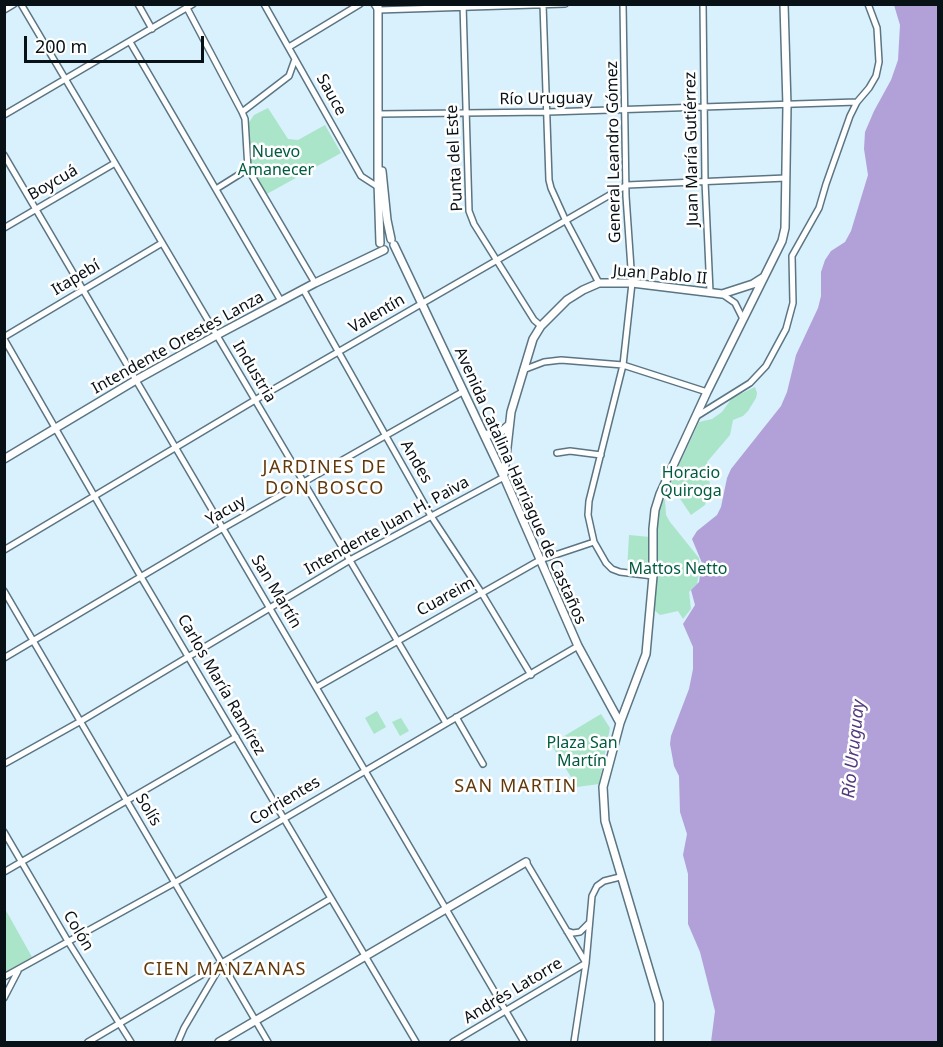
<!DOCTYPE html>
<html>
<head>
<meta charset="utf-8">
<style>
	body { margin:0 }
	#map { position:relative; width:943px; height:1047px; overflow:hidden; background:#d9f0fd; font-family:"Noto Sans",sans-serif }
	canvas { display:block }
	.frame { position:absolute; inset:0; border:6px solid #071116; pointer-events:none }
	.scale { position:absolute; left:24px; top:36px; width:180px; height:27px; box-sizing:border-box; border:3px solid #071116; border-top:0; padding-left:8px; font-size:18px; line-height:21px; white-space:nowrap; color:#071116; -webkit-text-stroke:4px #fff; paint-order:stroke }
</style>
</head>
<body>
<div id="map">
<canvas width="943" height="1047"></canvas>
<div class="frame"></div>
<div class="scale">200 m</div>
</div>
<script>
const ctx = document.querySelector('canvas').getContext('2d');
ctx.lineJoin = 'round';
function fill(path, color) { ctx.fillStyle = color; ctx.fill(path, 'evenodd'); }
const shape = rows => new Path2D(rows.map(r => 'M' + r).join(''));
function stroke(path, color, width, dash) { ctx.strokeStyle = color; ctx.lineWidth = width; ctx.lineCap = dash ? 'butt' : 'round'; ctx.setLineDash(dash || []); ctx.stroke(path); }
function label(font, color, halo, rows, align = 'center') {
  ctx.font = font + ' "Noto Sans",sans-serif'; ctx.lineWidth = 5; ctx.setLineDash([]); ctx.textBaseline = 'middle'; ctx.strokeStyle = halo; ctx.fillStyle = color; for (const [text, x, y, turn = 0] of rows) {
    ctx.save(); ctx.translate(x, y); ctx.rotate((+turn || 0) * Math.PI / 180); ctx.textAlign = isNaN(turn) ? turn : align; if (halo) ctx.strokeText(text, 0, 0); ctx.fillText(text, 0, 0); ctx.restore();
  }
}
fill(shape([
	[268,108,288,139,298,140,325,125,341,153,265,195,251,170,248,124,254,115],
	[755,387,757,393,756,398,748,411,743,416,733,420,730,435,707,462,710,486,705,505,691,515,670,484,699,422,712,419,722,412,732,398],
	[662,498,665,500,666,515,670,522,699,558,700,568,697,584,689,592,691,609,683,619,678,611,660,615,654,610,658,517],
	[629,535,650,537,647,572,627,571],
	[377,711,386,727,374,734,365,718],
	[601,714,610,728,599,784,577,787,551,744],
	[401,718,409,731,400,736,392,722],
	[4,907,32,957,5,972,4,972]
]), '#aae4c9');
fill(shape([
	[894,5,938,5,938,1042,711,1042,715,1011,700,952,688,924,688,874,683,855,687,834,680,812,679,776,674,766,670,744,671,736,689,689,693,669,693,647,683,624,695,605,691,590,699,582,702,563,692,539,697,531,717,515,721,507,727,478,731,469,781,406,787,392,796,355,818,308,821,296,821,272,825,260,831,251,845,242,851,231,868,175,864,149,865,132,874,111,891,80,898,60,900,25]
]), '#b2a1d8');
const minor = shape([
	[21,4,446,723],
	[138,4,152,29],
	[264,4,361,176,378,187,381,186],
	[374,4,378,10,565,4],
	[463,4,469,211,474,224,534,320,541,326],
	[543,4,549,180,551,188,565,219,599,283],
	[623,4,626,196,632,283,623,365,589,501,588,515,594,542,606,563,612,569,620,572,653,576],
	[703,4,705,181,710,292],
	[187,8,242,112,245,119,248,169,315,283],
	[4,10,14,4],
	[130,42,281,301],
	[289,47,360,4],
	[242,112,289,76,295,59],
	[379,114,548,112,857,102],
	[4,115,193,4],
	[4,155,524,1042],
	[216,189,248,169],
	[4,228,115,163],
	[303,289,431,516,481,592,531,675],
	[722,294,735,303,743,319],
	[4,337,162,243],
	[4,339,141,577,416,1042],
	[523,370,544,362,561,360,623,365,707,392],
	[697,416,750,383,766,366,786,329,793,303,792,256,819,208,826,184,850,116,857,102,869,88,876,76,879,62,877,28,868,4],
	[557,453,570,451,601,455],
	[4,550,255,400,627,185,786,178],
	[4,591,268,1042],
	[4,658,223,528,464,391],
	[317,687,540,560,594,542],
	[456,717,483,764],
	[4,764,81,721,350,560,504,477],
	[4,832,69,943,131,1042],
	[4,872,236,737],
	[567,931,573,933,580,932,589,923],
	[4,977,176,882,578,646],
	[4,998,18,971],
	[88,1042,330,899],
	[178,1042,184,1028,221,965],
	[453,1042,586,963,526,862],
	[574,1042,586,963,592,896,597,886,604,881,620,877]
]);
const tertiary = shape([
	[378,4,378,182,380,243],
	[382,171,387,220,391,239],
	[394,245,504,477,578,646,620,723],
	[484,434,494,435,502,431,509,425],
	[4,459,136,380,217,335,315,283,384,250],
	[504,474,511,412,533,339,541,326,567,300,583,290,599,283,632,283,722,294,753,284,764,277],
	[219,1042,526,862],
	[659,1042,659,1003,605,821,603,787,620,723,646,654,653,576,653,529,655,510,660,494,707,392,782,241,785,228,787,106,784,4]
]);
stroke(minor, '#5b7583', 8);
stroke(tertiary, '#5b7583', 10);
stroke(minor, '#fff', 5);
stroke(tertiary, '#fff', 7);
label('16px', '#071116', '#fff', [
	["Sauce",331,95,61],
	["Río Uruguay",546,99,-1],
	["Juan María Gutiérrez",692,149,-91],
	["General Leandro Gómez",614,152,-91],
	["Punta del Este",455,158,-93],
	["Boycuá",53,183,-30],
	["Juan Pablo II",660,275,5],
	["Itapebí",76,278,-31],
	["Valentín",377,314,-30],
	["Intendente Orestes Lanza",178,343,-29],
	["Industria",254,372,59],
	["Andes",416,462,60],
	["Avenida Catalina Harriague de Castaños",520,486,66],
	["Yacuy",226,511,-30],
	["Intendente Juan H. Paiva",387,526,-29],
	["San Martín",276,592,59],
	["Cuareim",446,597,-29],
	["Carlos María Ramírez",221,685,60],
	["Corrientes",285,801,-31],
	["Solís",148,810,59],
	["Colón",78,931,59],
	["Andrés Latorre",513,991,-31]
]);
label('16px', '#005b40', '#fff', [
	["Nuevo",276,152],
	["Amanecer",276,170],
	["Horacio",691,473],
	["Quiroga",691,491],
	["Mattos Netto",678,569],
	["Plaza San",582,743],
	["Martín",582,761]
]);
ctx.letterSpacing = '1.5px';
label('18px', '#61390b', '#fff', [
	["JARDINES DE",325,468],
	["DON BOSCO",325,489],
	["SAN MARTIN",516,787],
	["CIEN MANZANAS",225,970]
]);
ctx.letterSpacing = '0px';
label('italic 18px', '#543a7e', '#fff', [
	["Río Uruguay",854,749,-84]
]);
</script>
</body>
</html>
